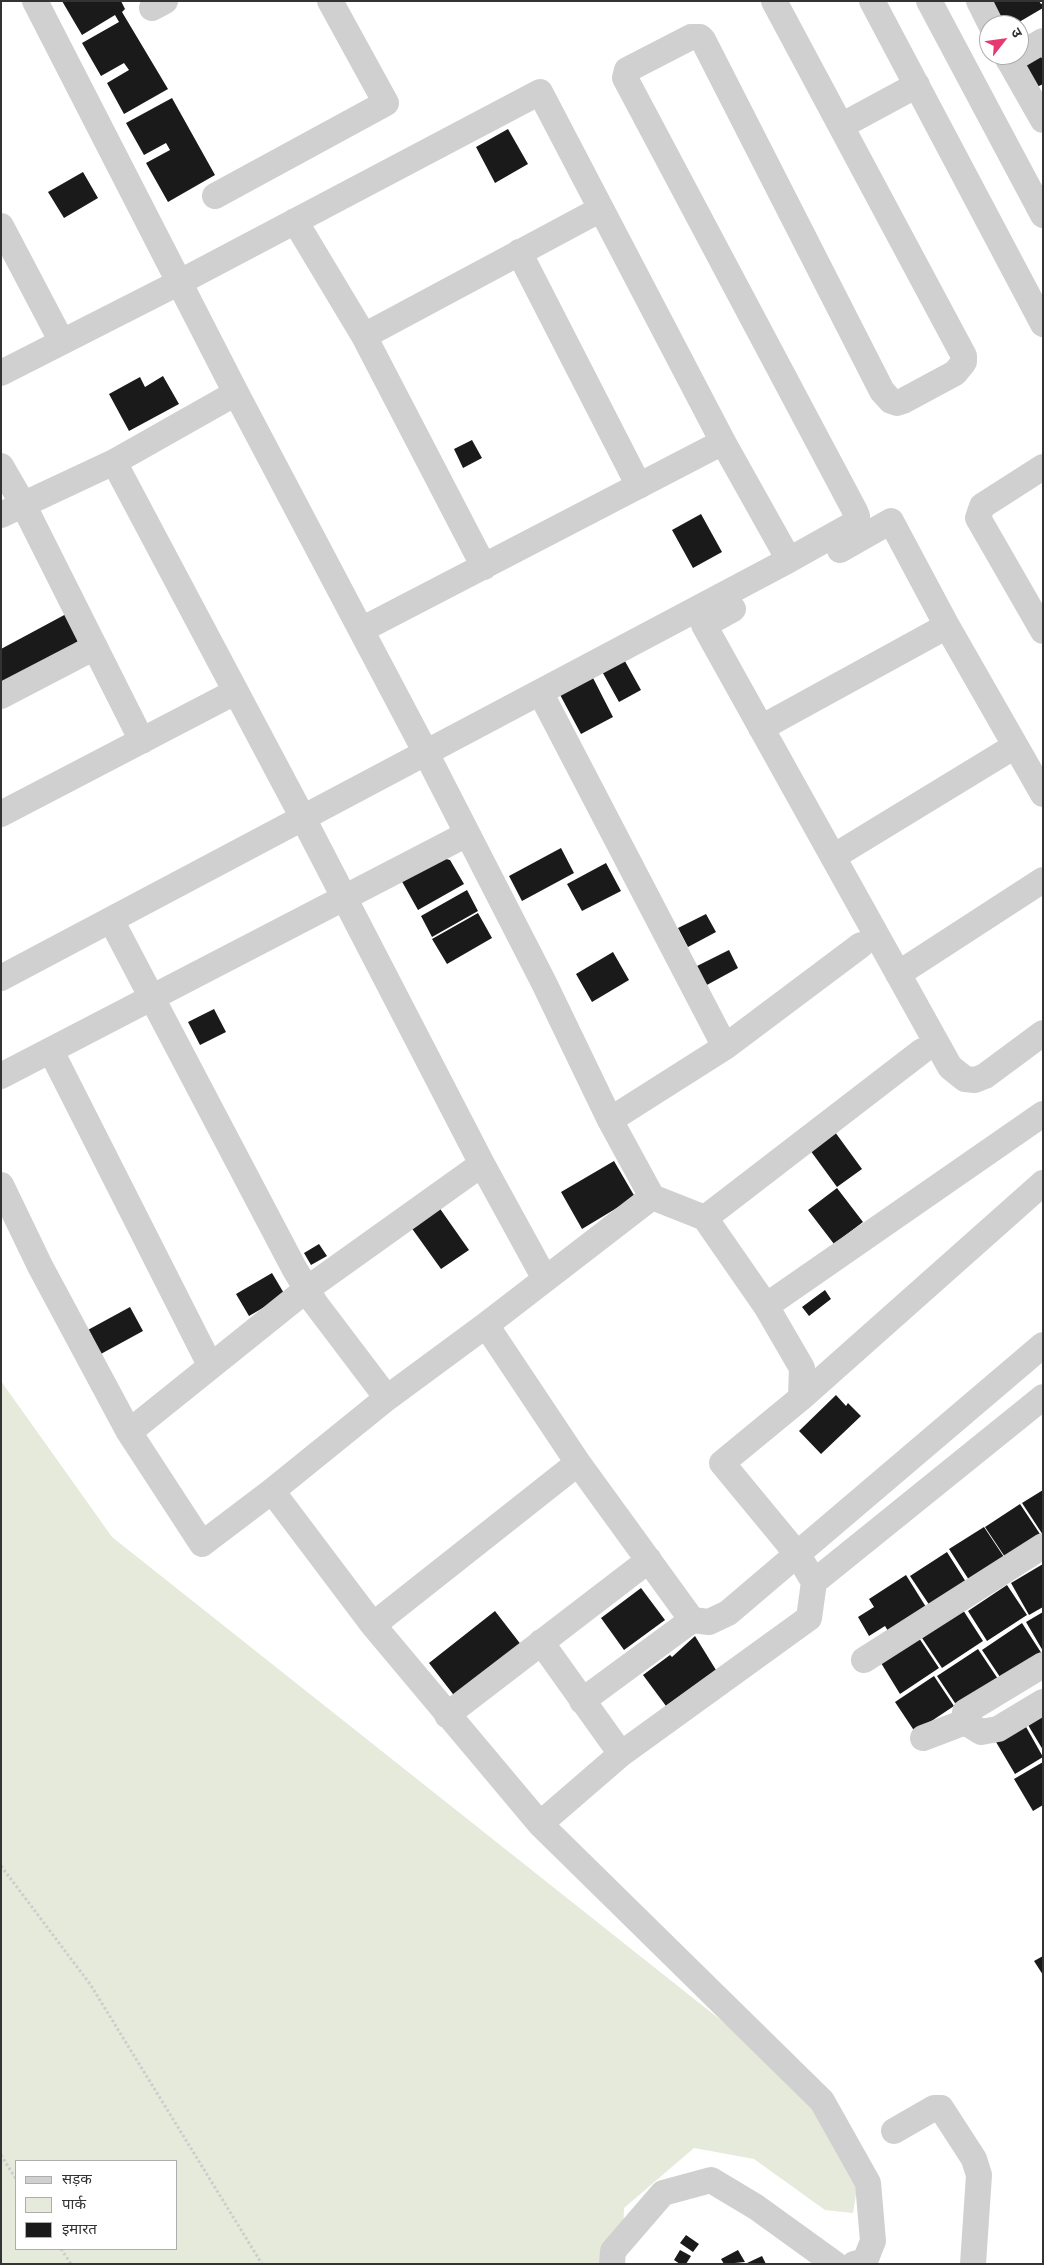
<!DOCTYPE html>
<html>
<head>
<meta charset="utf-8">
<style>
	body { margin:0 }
	#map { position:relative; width:1044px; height:2265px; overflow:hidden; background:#fff; font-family:Figtree,"Noto Sans Devanagari",sans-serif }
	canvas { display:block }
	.frame { position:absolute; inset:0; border:2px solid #333; pointer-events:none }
	.legend { position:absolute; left:15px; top:2160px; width:162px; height:90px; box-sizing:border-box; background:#fff; border:1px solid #adadad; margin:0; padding:6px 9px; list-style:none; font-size:15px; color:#333 }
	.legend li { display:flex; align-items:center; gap:10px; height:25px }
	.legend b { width:25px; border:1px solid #adadad }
	.north { position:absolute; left:979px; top:15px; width:50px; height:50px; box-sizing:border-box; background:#fff; border:1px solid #adadad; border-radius:50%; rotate:60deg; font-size:14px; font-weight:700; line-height:20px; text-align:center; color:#333 }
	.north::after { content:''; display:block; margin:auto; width:18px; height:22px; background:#e63971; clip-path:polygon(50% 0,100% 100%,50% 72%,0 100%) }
</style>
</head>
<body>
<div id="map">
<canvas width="1044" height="2265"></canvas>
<div class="frame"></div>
<ul class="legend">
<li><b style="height:6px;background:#d0d0d0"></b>सड़क</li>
<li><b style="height:14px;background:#e6eadb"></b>पार्क</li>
<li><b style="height:14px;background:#1a1a1a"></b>इमारत</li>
</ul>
<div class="north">उ</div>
</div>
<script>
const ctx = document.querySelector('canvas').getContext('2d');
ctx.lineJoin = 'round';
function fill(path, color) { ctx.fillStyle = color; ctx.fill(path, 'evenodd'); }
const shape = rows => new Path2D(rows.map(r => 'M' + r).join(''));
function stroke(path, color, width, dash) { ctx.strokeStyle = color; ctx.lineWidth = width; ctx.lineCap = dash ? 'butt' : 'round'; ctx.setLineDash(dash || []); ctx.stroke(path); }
fill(shape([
	[1,1381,112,1537,732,2029,816,2102,860,2171,853,2213,825,2210,754,2159,694,2148,624,2208,622,2264,1,2264],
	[16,2161,176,2161,176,2249,16,2249]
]), '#e6eadb');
fill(shape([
	[62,1,121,1,125,9,122,12,168,89,124,114,107,83,129,70,124,63,101,76,82,43,119,22,115,15,82,35],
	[982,1,1039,1,1041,4,1043,3,1043,8,1014,25,994,25],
	[1036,49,1043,60,1043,84,1033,89,1017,60],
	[172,98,215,175,168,202,146,163,170,150,166,143,144,155,126,123],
	[508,129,528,164,495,183,476,147],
	[83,172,98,198,64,218,48,192],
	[163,376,179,404,129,431,109,394,140,377,145,387],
	[472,440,482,458,463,468,454,449],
	[701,514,722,552,693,568,672,530],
	[68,613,82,640,1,684,1,649],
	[621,654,641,690,619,702,599,666],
	[591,674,613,717,581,734,558,691],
	[561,848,574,873,522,901,509,876],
	[438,857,450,860,464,884,418,910,400,878],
	[606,863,621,891,582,911,567,884],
	[467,890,478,911,432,937,421,916],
	[478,913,492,938,447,964,432,939],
	[706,914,716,932,688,947,678,928],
	[729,950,738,968,705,986,695,967],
	[613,952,629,980,592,1002,576,974],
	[214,1009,226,1032,200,1045,188,1022],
	[835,1132,862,1169,837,1187,810,1150],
	[614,1161,635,1197,582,1229,561,1192],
	[837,1188,863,1222,834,1244,808,1210],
	[436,1203,469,1250,441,1269,408,1223],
	[319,1244,327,1256,311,1265,304,1253],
	[272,1273,285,1295,249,1316,236,1294],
	[825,1290,831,1299,809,1316,802,1307],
	[130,1307,143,1331,99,1355,86,1331],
	[836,1395,846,1406,848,1403,861,1416,821,1454,799,1431],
	[1043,1490,1043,1535,1022,1503],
	[1020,1504,1040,1534,1005,1557,985,1527],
	[984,1527,1004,1557,969,1580,949,1549],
	[947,1552,966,1582,930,1606,910,1576],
	[1043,1564,1043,1607,1029,1615,1011,1583],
	[906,1575,926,1607,888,1631,885,1626,869,1636,858,1617,874,1607,869,1599],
	[1007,1585,1027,1615,987,1641,968,1611],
	[641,1588,665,1620,624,1650,601,1618],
	[963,1610,983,1641,942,1668,922,1638],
	[495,1611,522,1646,456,1698,429,1663],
	[1043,1612,1043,1651,1026,1622],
	[1022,1623,1042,1654,1002,1680,982,1650],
	[695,1636,716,1670,666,1706,643,1675,670,1655,672,1657],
	[919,1638,939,1668,900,1694,881,1663],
	[978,1649,998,1679,957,1706,937,1676],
	[934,1676,954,1706,915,1732,895,1702],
	[1043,1715,1043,1750,1028,1725],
	[1025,1725,1043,1757,1015,1774,996,1742],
	[1043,1762,1043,1805,1033,1811,1014,1779],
	[1043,1956,1043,1975,1034,1961],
	[686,2235,699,2244,693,2252,680,2243],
	[680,2250,691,2256,686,2264,680,2264,674,2260],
	[738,2250,745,2262,724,2264,721,2259],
	[762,2256,766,2264,745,2264]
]), '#1a1a1a');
stroke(shape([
	[1,1866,90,1984,262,2264],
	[1,2155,16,2179],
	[61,2249,71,2264]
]), '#cdcdcd', 3, [2.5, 2.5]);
stroke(shape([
	[35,1,236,393,426,753,544,983,610,1120,652,1197,705,1218,766,1306,802,1368,801,1398],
	[872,1,1043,324],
	[929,1,1043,215],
	[979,1,991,25],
	[152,8,165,1],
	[1006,55,1043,120],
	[1009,61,1043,41],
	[841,126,917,85],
	[215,196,386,103,330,1],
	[295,221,364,336,484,567],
	[1,226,62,342],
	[519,252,639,486],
	[364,336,601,209],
	[1,373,180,282,540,92,723,442,789,560],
	[114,462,303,818,482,1164,545,1279],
	[1,466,23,504,142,741],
	[1043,467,982,506,978,518,1043,631],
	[1,515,114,462,236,393],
	[840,550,891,521,947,626,1043,794],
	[733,609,704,625,950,1067,965,1079,975,1080,985,1076,1043,1033],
	[361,630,723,442],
	[540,692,725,1047],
	[1,696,95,647],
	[761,728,947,626],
	[1,814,235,692],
	[833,857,1015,746],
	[111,920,294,1268,315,1303,387,1398],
	[898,974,1043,880],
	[1,978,789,560,855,523,857,516,855,511,625,78,627,70,691,37,700,37,703,40,882,391,891,401,897,403,903,401,955,373,964,362,964,356,774,1],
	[51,1051,210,1365],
	[1,1076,467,834],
	[610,1120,725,1047,861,945],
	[1,1185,40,1266,129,1432,202,1544,272,1491,387,1398,486,1325,652,1197],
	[705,1218,922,1051],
	[766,1306,1043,1114],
	[486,1325,578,1463,692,1620,582,1701],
	[129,1432,307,1289,482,1164],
	[272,1491,373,1625,540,1824,822,2101,868,2183,873,2241,865,2261,854,2264],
	[814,1582,798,1555,722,1463,801,1398,1043,1183],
	[692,1620,709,1622,728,1613,1043,1345],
	[373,1625,578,1463],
	[541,1642,621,1754],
	[864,1660,1043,1546],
	[1043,1665,965,1712,965,1722,981,1732,998,1729,1043,1702],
	[447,1715,649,1560],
	[923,1738,965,1722],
	[540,1824,621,1754,809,1618,814,1582,1043,1397],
	[894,2131,934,2108,941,2108,974,2159,979,2175,973,2264],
	[612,2264,613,2251,663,2193,711,2180,756,2207,835,2264]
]), '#d0d0d0', 26);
</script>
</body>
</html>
